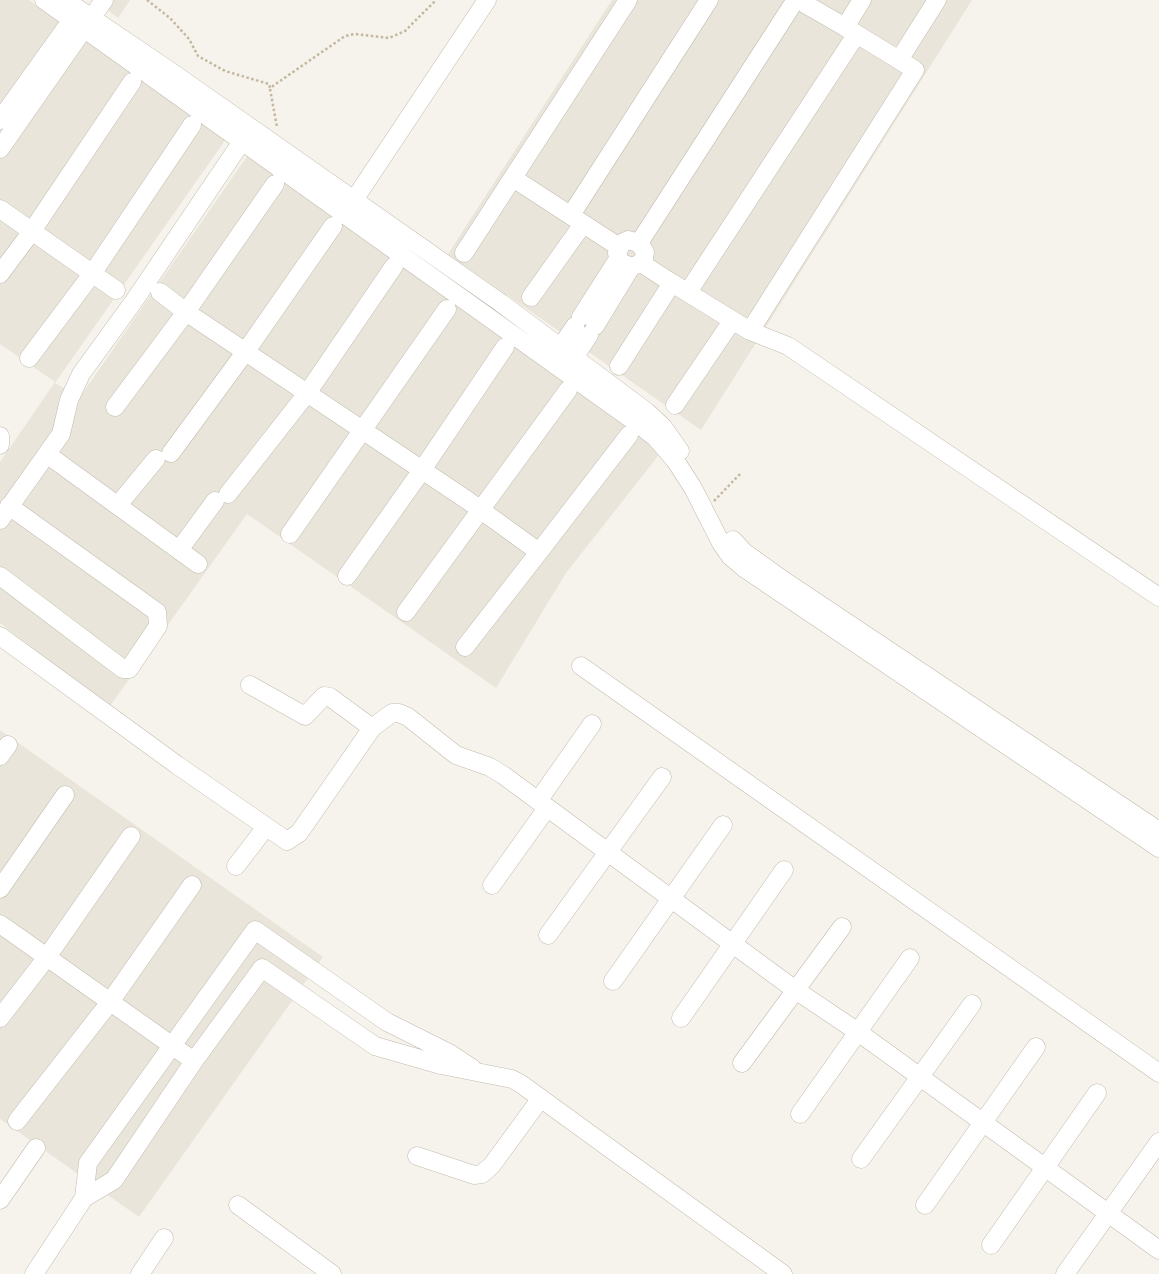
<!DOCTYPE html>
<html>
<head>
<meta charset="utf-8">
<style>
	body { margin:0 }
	canvas { display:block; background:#f6f3ec }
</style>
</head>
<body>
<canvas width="1159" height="1274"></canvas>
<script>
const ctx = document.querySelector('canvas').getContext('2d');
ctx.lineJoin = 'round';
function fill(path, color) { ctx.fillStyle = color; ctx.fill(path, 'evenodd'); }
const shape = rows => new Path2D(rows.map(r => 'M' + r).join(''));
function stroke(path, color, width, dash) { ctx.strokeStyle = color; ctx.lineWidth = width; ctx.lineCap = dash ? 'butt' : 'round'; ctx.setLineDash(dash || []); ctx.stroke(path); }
fill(shape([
	[0,0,29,0,226,139,55,383,80,397,250,152,662,451,566,573,496,688,247,514,110,706,0,623,0,462,55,382,0,344],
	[94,0,130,0,118,18],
	[612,0,972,0,701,430,448,254],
	[0,730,323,957,139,1217,0,1119]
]), '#eae5da');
const minor = shape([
	[44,0,638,424,656,438,675,460,693,488,721,543,730,556,744,568,1159,848],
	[65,0,170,71,501,303,647,412,663,427,680,451],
	[805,4,845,27,862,0],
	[845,27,899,60,937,0],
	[0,120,78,11],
	[0,149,104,0],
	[513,178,619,247],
	[275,184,186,312,467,500,539,552,629,435],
	[354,200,487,0],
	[0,209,116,290],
	[571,215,709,0],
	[639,243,791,7],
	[464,253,628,0],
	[0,274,32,231,132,82],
	[672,283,750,331,788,346,1159,597],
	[688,292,856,35],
	[531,297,583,224],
	[581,317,618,259],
	[595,326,631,267,641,263,644,258,645,252,639,243,628,240,622,243,617,253,620,262,631,267],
	[750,331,915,70,899,60],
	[29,358,92,274,192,125],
	[553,358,575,326],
	[619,366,672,283,641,263],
	[567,368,589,335],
	[675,405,732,321],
	[115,407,186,312,160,292],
	[0,436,0,445],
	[171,453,246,351,333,226],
	[48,455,198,564],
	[228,494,308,392,394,266],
	[118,505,156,459],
	[0,520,61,434,69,400,81,374,134,301,249,131],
	[290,534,447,309],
	[733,540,744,552,783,580,1159,831],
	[179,550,215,501],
	[0,576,123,669,129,669,158,626,157,612,9,506],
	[347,576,422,470,505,347],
	[406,612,568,390],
	[0,636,177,765,287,841,299,833,372,728,392,713,399,713,408,717,456,755,490,767,503,775,794,989,858,1032,1159,1250],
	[465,647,539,552],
	[581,666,1159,1073],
	[250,685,305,716,324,696,330,697,372,728],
	[0,756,8,745],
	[538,801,592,724],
	[236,866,266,827],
	[492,885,547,808],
	[0,889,65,795],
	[0,924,194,1061],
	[548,935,662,777],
	[613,981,723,825],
	[0,1018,47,957,131,836],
	[681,1018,784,870],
	[742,1063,842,927],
	[800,1114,910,958],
	[17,1121,110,1002,192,885],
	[417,1156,474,1175,482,1174,492,1165,541,1098],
	[861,1159,972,1004],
	[84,1198,88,1163,255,930,387,1022,449,1053,472,1068],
	[0,1200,36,1148],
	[238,1205,332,1274],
	[925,1205,1036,1047],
	[991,1245,1097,1093],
	[34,1274,84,1198,114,1180,194,1061,262,968,375,1046,441,1065,512,1079,521,1084,783,1274],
	[140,1274,164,1238],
	[1065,1274,1159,1142]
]);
stroke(minor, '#c2bbae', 19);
stroke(shape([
	[147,0,170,18,189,39,198,56,225,71,269,84,270,88,345,36,355,34,389,38,405,31,436,0],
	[270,89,277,127],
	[714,501,741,473]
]), '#c4b79f', 2.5, [2.5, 2.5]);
stroke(minor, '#fff', 18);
</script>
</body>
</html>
